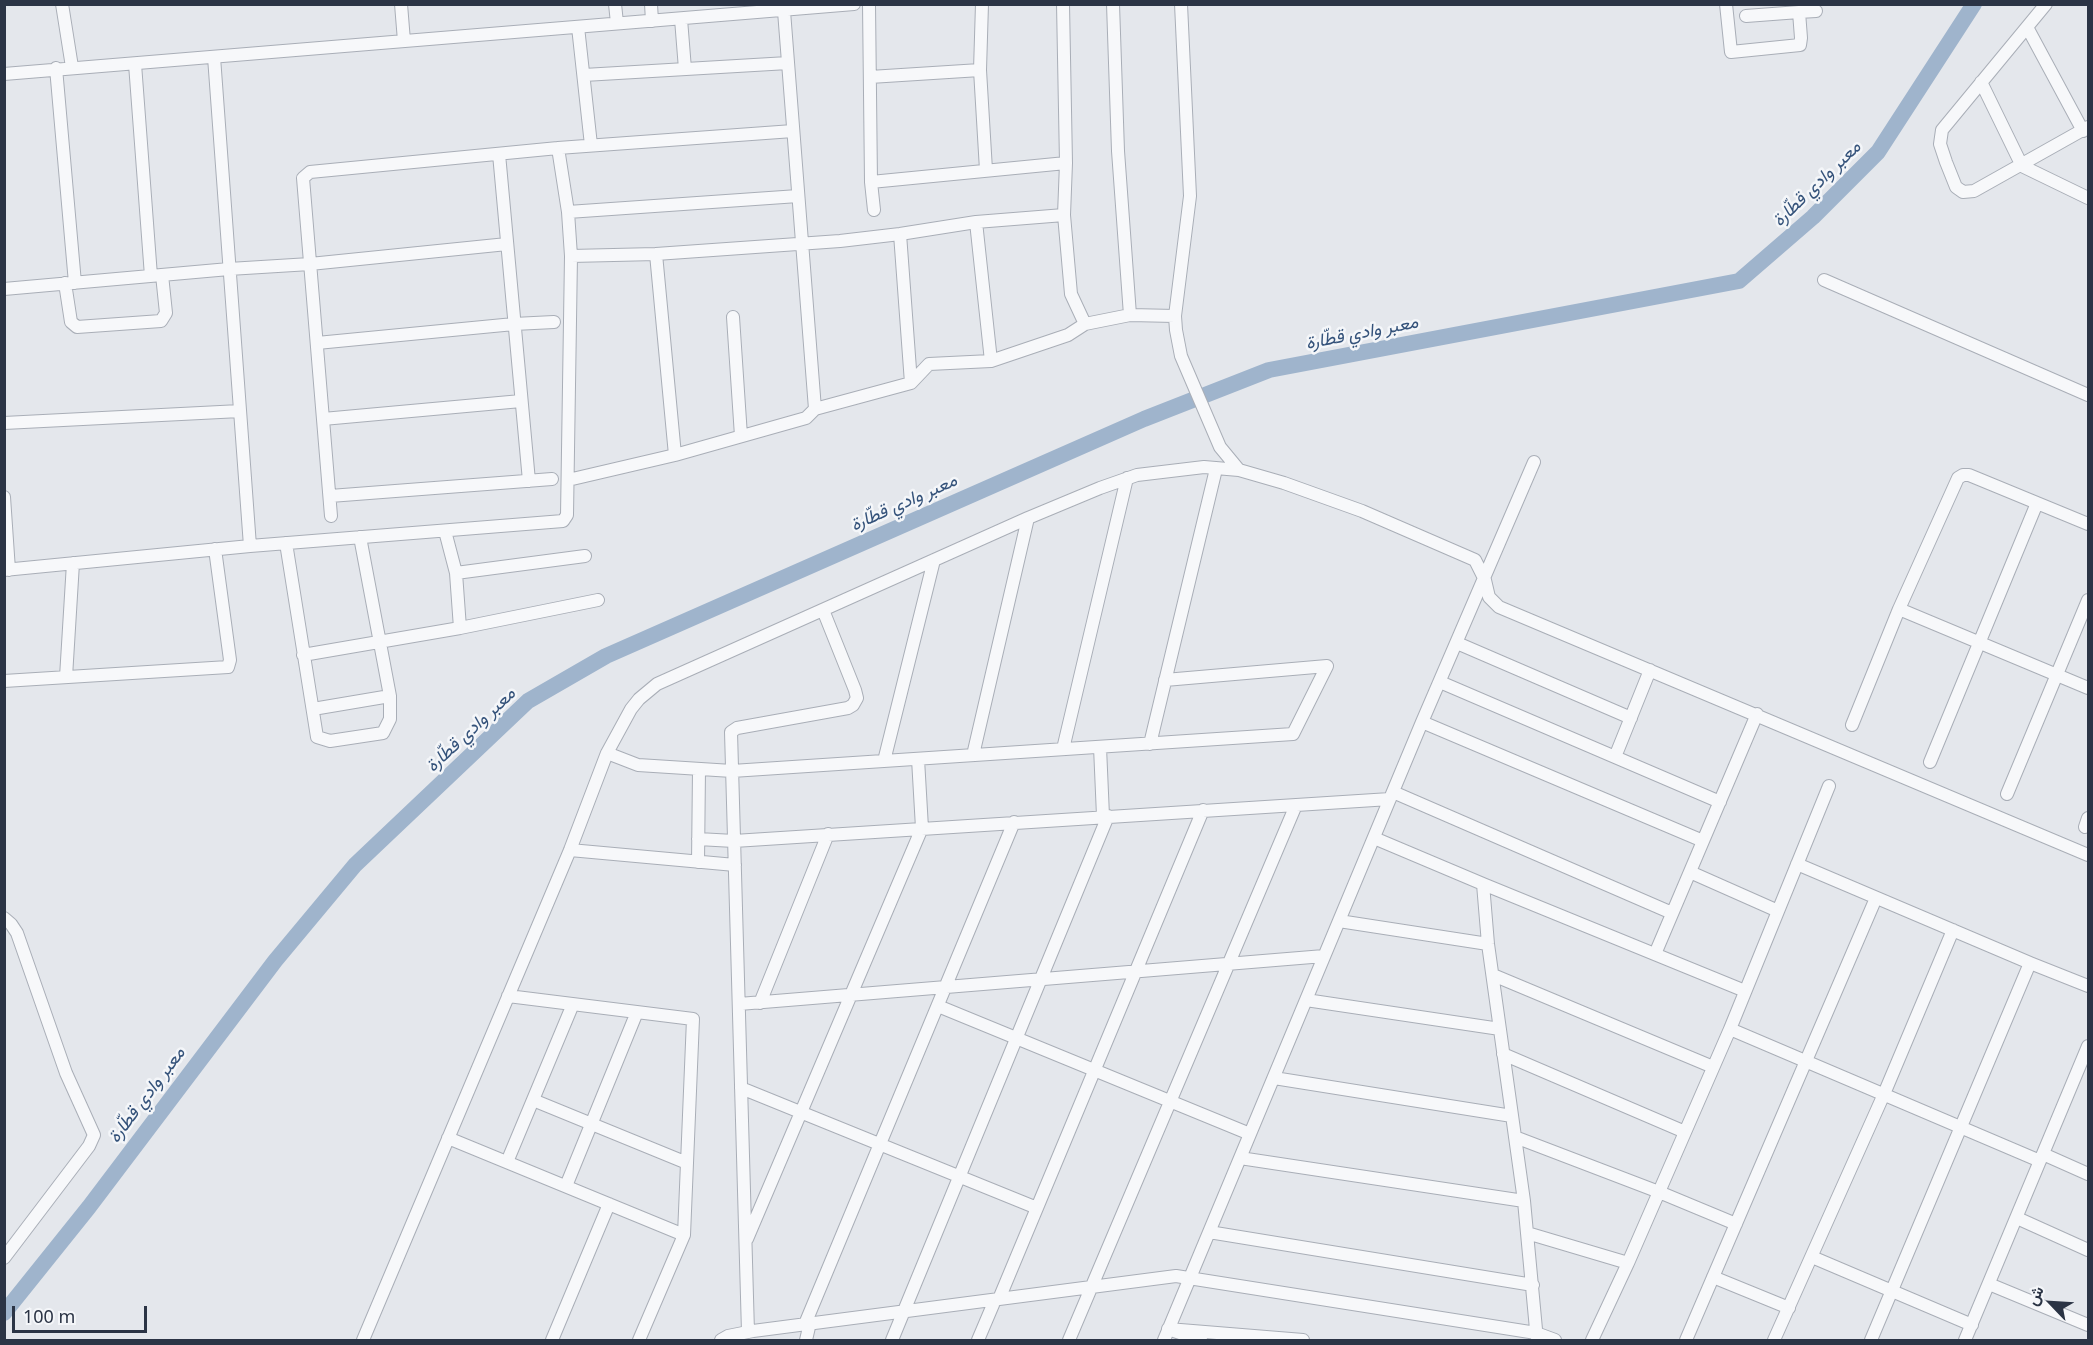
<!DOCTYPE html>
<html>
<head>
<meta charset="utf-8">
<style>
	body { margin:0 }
	#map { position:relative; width:2093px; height:1345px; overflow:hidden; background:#e4e7ec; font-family:"Noto Sans",Vazirmatn,sans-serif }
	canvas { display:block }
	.frame { position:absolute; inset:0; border:6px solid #2b3445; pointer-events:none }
	.north { position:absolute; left:2021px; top:1273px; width:60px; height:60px; -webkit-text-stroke:4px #f4f6f9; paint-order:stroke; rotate:295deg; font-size:16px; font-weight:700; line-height:24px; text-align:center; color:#2b3445 }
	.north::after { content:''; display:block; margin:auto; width:21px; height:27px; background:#2b3445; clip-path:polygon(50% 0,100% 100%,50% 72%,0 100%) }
	.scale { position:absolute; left:12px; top:1306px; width:135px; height:27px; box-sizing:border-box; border:3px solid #2b3445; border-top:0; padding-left:8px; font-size:18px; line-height:21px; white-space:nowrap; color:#2b3445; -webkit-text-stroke:4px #f4f6f9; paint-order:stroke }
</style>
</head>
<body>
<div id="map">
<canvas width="2093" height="1345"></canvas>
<div class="frame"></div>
<div class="north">ش</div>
<div class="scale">100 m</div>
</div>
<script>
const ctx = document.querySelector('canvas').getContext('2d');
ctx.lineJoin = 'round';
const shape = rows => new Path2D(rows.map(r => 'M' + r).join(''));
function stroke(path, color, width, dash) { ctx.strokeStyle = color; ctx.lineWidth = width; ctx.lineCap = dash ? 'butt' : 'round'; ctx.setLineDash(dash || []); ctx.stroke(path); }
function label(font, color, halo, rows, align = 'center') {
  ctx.font = font + ' "Noto Sans",Vazirmatn,sans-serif'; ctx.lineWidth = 5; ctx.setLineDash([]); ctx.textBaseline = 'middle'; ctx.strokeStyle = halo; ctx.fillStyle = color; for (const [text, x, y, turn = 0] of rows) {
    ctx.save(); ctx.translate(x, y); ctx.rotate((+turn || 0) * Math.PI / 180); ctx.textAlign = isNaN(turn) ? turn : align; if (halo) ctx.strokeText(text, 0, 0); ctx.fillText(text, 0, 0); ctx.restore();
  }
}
stroke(shape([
	[4,1313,89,1207,275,961,355,865,528,701,606,656,1144,419,1269,370,1739,281,1813,217,1878,152,1974,4]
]), '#9fb4cc', 16);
const minor = shape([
	[62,4,72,67],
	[401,4,404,41],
	[615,4,617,23],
	[651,4,652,21],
	[869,4,871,182,874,210],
	[982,4,980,70,986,170],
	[1063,4,1066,163,1064,215,1071,294,1085,324],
	[1113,4,1118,151,1130,315],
	[1181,4,1190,196,1175,316,1176,330,1181,356,1220,447,1239,470],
	[1726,4,1731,52,1800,45,1801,38,1799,12,1746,16],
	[2046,4,1942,130,1940,144,1946,162,1956,187,1963,192,1974,191,2088,127],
	[1799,12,1816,11],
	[681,19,685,69],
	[578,27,591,145],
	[2027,27,2083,131],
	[214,57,250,546],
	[135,64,151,276],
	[56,68,75,283],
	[4,74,854,4],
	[584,75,788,63],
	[870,77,980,70],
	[1981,82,2022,166,2088,198],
	[499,154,529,481],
	[871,182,1066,163],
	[568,212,798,196],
	[976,222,991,361],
	[900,234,911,383],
	[656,254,675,455],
	[571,256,656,254,840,241,900,234,976,222,1064,215],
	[1824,280,2088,395],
	[65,283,71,322,77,327,161,321,166,313,162,275],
	[4,289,229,269,310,264,507,244],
	[733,317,741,436],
	[317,343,514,324,554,322],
	[815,409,911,383,929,364,991,361,1068,335,1085,324,1130,315,1175,316],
	[323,419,521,401],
	[4,423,240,411],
	[568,480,675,455,806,418,815,409,784,11],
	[330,496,552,479],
	[4,497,9,570],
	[331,516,303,178,310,172,558,148],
	[445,531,456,573,460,628],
	[286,543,317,737,330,741,383,733,390,719,390,696,360,537],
	[4,570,250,546,563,521,567,515,571,256,568,212,558,148,793,131],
	[456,573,585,556],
	[1899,609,2088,688],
	[1457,643,1631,718],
	[303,655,460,628,598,600],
	[66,677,73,563],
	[4,681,228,667,230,660,215,549],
	[1440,682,1720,802],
	[313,709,390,696],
	[1422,722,1703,841],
	[1852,725,1899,609,1958,478,1963,475,1969,475,2088,524],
	[1150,744,1216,469],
	[1100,747,1103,816],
	[1063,749,1127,478],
	[607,753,638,765,732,771,1293,734,1327,666,1165,680],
	[973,755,1028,518],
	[1615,757,1650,670],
	[884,761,934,560],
	[1930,762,2037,503],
	[1393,792,1672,913],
	[2007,794,2088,600],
	[2085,827,2088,818],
	[1374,838,1483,884,1488,944,1524,1201,1537,1340],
	[698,839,734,841,1390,799],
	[570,850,735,865],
	[698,862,699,770],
	[1797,864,2030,963,1871,1340],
	[1690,872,1778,911],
	[1483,884,1745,991],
	[4,918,11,924,17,933,66,1073,94,1135,89,1146,4,1258],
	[1339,921,1488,944],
	[1655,954,1757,714],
	[2030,963,2088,986],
	[1493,975,1713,1067],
	[508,996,693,1019,684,1235,639,1340],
	[1306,1000,1500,1029],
	[760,1003,828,834],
	[739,1004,1324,956],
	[938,1006,1250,1134],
	[1730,1029,1829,786],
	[1503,1054,1685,1132],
	[1274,1078,1512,1116],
	[741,1088,1037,1208],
	[533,1100,687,1163],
	[1515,1137,1659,1192,1736,1224],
	[448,1138,684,1235],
	[2043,1154,2088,1174],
	[1240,1158,1524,1201],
	[507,1162,573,1004],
	[566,1186,637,1012],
	[2017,1218,2088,1250],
	[1209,1232,1533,1285],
	[1527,1233,1628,1263,1730,1029,2040,1161],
	[747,1239,922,828,918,759],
	[1812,1257,1972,1325],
	[1713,1277,1789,1308],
	[1989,1284,2088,1325],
	[999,1299,1203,810],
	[805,1324,1014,822],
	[748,1332,731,732,737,728,848,708,853,705,857,698,855,690,823,610],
	[363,1340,570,850,607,753,631,709,639,699,657,684,1028,518,1100,488,1137,475,1204,467,1239,470,1284,483,1362,511,1475,560,1485,580,1489,597,1499,607,2088,855],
	[552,1340,609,1204],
	[721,1340,728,1336,753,1331,1176,1276,1536,1333,1555,1340],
	[806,1340,810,1323],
	[892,1340,1108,816],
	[978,1340,995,1300],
	[1069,1340,1296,805],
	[1164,1340,1422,722,1534,462],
	[1201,1340,1168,1329,1303,1340],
	[1592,1340,1628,1263],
	[1686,1340,1876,898],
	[1774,1340,1884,1094,1953,930],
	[1965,1340,2088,1046]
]);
stroke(minor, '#a9aeb7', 14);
stroke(minor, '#f7f8fa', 12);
label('italic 18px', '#34527a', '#f4f6f9', [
	["معبر وادي قطّارة",1817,184,-44],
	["معبر وادي قطّارة",1362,333,-11],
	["معبر وادي قطّارة",904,503,-24],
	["معبر وادي قطّارة",471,730,-43],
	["معبر وادي قطّارة",147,1095,-53]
]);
</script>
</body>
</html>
